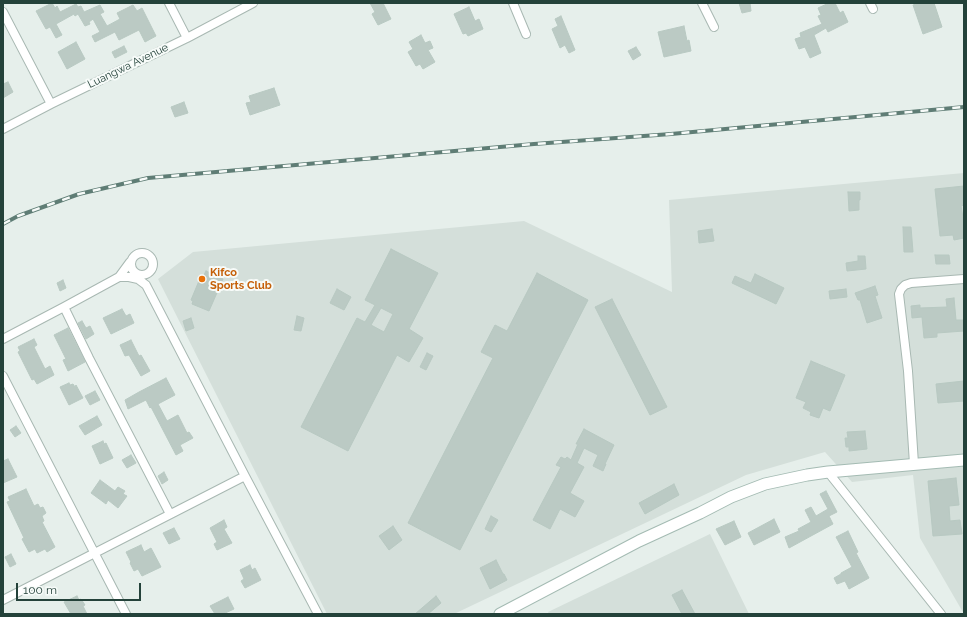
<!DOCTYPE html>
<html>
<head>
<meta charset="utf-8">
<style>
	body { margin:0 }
	#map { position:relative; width:967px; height:617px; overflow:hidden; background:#e6efeb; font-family:Raleway,sans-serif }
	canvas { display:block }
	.frame { position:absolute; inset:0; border:4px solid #24423a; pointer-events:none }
	.scale { position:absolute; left:16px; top:583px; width:125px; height:18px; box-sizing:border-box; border:2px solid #24423a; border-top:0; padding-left:5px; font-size:12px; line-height:14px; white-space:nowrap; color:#24423a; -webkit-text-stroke:3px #f7fbf9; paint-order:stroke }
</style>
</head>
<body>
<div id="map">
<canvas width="967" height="617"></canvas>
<div class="frame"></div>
<div class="scale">100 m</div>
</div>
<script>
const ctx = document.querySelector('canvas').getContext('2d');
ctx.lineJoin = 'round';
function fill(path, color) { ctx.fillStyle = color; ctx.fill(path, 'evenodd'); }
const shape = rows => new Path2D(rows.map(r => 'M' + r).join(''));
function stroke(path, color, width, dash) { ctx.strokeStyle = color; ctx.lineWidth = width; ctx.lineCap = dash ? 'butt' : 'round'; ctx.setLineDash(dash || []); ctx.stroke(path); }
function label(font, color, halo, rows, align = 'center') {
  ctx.font = font + ' Raleway,sans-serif'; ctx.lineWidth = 4; ctx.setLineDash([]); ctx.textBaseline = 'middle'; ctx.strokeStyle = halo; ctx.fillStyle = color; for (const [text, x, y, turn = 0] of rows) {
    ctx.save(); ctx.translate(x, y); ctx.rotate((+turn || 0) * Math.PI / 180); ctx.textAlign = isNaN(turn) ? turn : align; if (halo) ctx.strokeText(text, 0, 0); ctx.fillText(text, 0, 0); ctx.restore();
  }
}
fill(shape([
	[964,173,964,614,920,538,913,475,852,482,825,452,746,475,454,614,327,614,158,279,193,252,524,221,672,292,669,200],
	[710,534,749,614,549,614,548,612]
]), '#d4dfda');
const building = shape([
	[52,3,55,8,57,6,60,12,76,4,78,7,81,6,84,12,100,5,104,12,100,14,107,26,120,19,117,13,133,5,137,11,142,8,156,36,145,42,139,30,119,40,115,32,95,42,92,36,100,32,93,19,89,22,90,24,85,26,78,14,75,16,74,14,56,24,62,35,56,38,50,27,46,29,36,11,52,3],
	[370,3,383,3,391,19,378,25,372,14,375,12,370,3],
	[739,3,750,3,751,11,742,13,739,3],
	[829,3,835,3,840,13,843,11,848,22,828,32,826,28,814,35,821,53,810,58,805,47,799,49,795,39,801,37,800,33,822,24,818,16,821,15,818,8,829,3],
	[919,3,934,3,942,27,923,34,913,5,919,3],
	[469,7,475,21,479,19,483,29,468,36,466,33,463,34,454,14,469,7],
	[561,16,575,50,569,53,565,45,560,48,552,29,558,26,555,19,561,16],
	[684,26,687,41,689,40,691,51,664,57,658,32,684,26],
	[421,35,425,43,430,41,433,48,428,50,435,62,423,69,420,64,416,66,408,52,413,49,409,42,421,35],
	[76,42,85,59,67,69,58,52,76,42],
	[124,46,127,52,115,58,112,52,124,46],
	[636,47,641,55,633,60,628,51,636,47],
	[8,82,13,92,3,98,3,84,8,82],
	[274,88,280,105,250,115,246,103,251,102,249,96,274,88],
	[184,102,188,113,175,117,171,107,184,102],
	[964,186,964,205,961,206,964,223,964,238,954,240,953,235,940,236,935,189,964,186],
	[848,192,860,192,860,200,859,200,859,210,849,211,848,192],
	[903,227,911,227,913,252,904,252,903,227],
	[712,229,714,241,699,243,698,231,712,229],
	[391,249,438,273,409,329,423,338,409,362,397,355,348,451,301,427,357,318,365,322,375,305,365,300,391,249],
	[381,308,393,314,384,332,371,325,381,308],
	[935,255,949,255,950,264,936,264,935,255],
	[858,256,865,256,866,269,847,271,846,263,858,261,858,256],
	[206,271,223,279,209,311,192,304,193,301,191,300,201,276,203,277,206,271],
	[537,273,588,300,460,550,408,523,493,358,481,352,495,325,507,331,537,273],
	[755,274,784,288,776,304,732,283,735,276,751,283,755,274],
	[63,280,66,288,60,291,57,283,63,280],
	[875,286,878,295,875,296,882,318,867,323,860,300,858,300,855,293,875,286],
	[337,289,351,297,344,310,330,303,337,289],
	[846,289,847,297,830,299,829,291,846,289],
	[954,298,956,320,963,320,964,331,937,333,937,337,924,338,922,317,912,318,911,306,920,305,920,308,947,307,946,299,954,298],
	[612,299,667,407,650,415,595,307,612,299],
	[122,309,126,316,130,314,134,323,111,334,103,318,122,309],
	[297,316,304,318,301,331,294,330,297,316],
	[191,318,194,328,186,331,183,321,191,318],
	[82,321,86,328,90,326,94,334,86,339,78,323,82,321],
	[68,328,85,362,68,371,63,360,66,359,54,335,68,328],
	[34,339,37,345,34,347,45,369,50,366,54,375,37,384,34,379,32,380,18,352,20,351,18,347,34,339],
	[131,340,139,356,141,355,150,371,141,376,129,355,125,356,120,345,131,340],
	[427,353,433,356,426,370,420,367,427,353],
	[811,361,845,375,830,411,823,408,819,418,810,415,811,412,803,408,806,402,796,398,811,361],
	[166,378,175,395,158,404,167,421,178,415,187,433,189,432,193,438,180,445,183,451,176,455,151,407,150,408,146,400,128,409,125,400,139,392,166,378],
	[964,381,964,401,938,403,936,384,964,381],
	[69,383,70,385,73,384,75,387,76,385,83,398,69,405,60,387,69,383],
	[95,391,100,400,90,405,85,396,95,391],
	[97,416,102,425,85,435,79,426,97,416],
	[16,426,21,433,15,437,10,430,16,426],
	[584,429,614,445,605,464,606,464,603,471,593,466,598,455,584,448,577,463,584,467,570,493,584,501,575,517,560,509,550,529,533,520,544,499,561,467,556,465,561,457,565,459,567,457,571,460,578,444,576,444,584,429],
	[865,431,867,449,849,451,849,447,846,447,845,438,848,438,847,432,865,431],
	[103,441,104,444,106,443,113,458,100,464,92,446,103,441],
	[131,455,136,463,127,468,122,460,131,455],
	[8,459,17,477,3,483,3,461,8,459],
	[164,472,168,480,162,484,158,476,164,472],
	[956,478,959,505,949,506,950,521,960,520,962,534,933,536,928,481,956,478],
	[100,480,115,491,118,487,125,491,123,494,127,496,118,508,108,500,106,504,91,493,100,480],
	[674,484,679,495,645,514,639,503,674,484],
	[26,489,34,506,38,504,40,508,43,507,46,513,42,516,44,521,42,522,55,547,47,552,45,549,37,553,35,549,29,552,22,539,24,538,7,502,10,501,8,497,26,489],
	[826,491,837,512,829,516,833,524,789,548,785,537,799,531,798,529,811,522,805,510,811,507,816,516,828,509,820,494,826,491],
	[491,516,498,520,491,532,485,529,491,516],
	[774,519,780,532,754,545,748,533,774,519],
	[224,520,227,527,224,529,232,543,217,550,214,544,217,542,210,528,224,520],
	[734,521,741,537,725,545,716,529,734,521],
	[393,526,402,540,389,550,379,536,393,526],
	[174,528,180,539,169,544,163,533,174,528],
	[848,531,858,552,856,553,869,578,849,589,845,581,837,584,834,578,841,574,841,573,852,567,836,537,848,531],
	[141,545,144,552,151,548,161,567,142,576,138,569,134,571,130,563,131,562,126,552,141,545],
	[11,554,16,564,10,567,5,557,11,554],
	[496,560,503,574,504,574,507,580,490,589,480,568,496,560],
	[250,565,252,570,255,568,261,580,245,588,241,581,244,579,240,570,250,565],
	[682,590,695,614,682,614,672,595,682,590],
	[77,596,79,600,81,599,85,605,83,606,87,614,71,614,64,602,77,596],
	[436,596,441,603,428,614,415,614,436,596],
	[228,597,234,609,223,614,215,614,210,606,228,597]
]);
fill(building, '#bbcac4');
stroke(building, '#b8c9c2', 1);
const street = shape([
	[169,3,187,38],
	[513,3,526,34],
	[702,3,714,27],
	[870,3,873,9],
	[3,12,51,104],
	[3,129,51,104,187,38,253,3],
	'131 264a11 11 0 1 1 22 0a11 11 0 1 1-22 0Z',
	[119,277,129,277,138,279,146,285,245,476,318,614],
	[64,307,89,358,170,514],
	[3,339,64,307,119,277,130,262],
	[3,376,126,614],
	[914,464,908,371,899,294,901,289,905,285,911,283,964,279],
	[828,472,941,614],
	[3,600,245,476]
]);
const secondary = shape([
	[500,614,639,541,700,513,731,497,765,484,807,475,828,472,964,460]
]);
stroke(street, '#a8b8b2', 10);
stroke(secondary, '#a4bbb3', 13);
stroke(street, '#fff', 8);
stroke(secondary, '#fff', 11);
const rail = shape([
	[3,224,18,216,79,194,148,178,534,144,671,134,964,107]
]);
stroke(rail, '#5f7d75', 4);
stroke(rail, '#f7fbf9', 2.5, [8]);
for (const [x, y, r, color] of [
	[202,279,4,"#e8710a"]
]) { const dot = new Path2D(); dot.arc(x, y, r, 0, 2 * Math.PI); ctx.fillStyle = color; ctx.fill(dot); stroke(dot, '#f7fbf9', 1.5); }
label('11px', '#24423a', '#f7fbf9', [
	["Luangwa Avenue",128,66,-26]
]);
label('bold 11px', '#c56008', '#f7fbf9', [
	["Kifco",210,273],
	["Sports Club",210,286]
], 'left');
</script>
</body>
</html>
